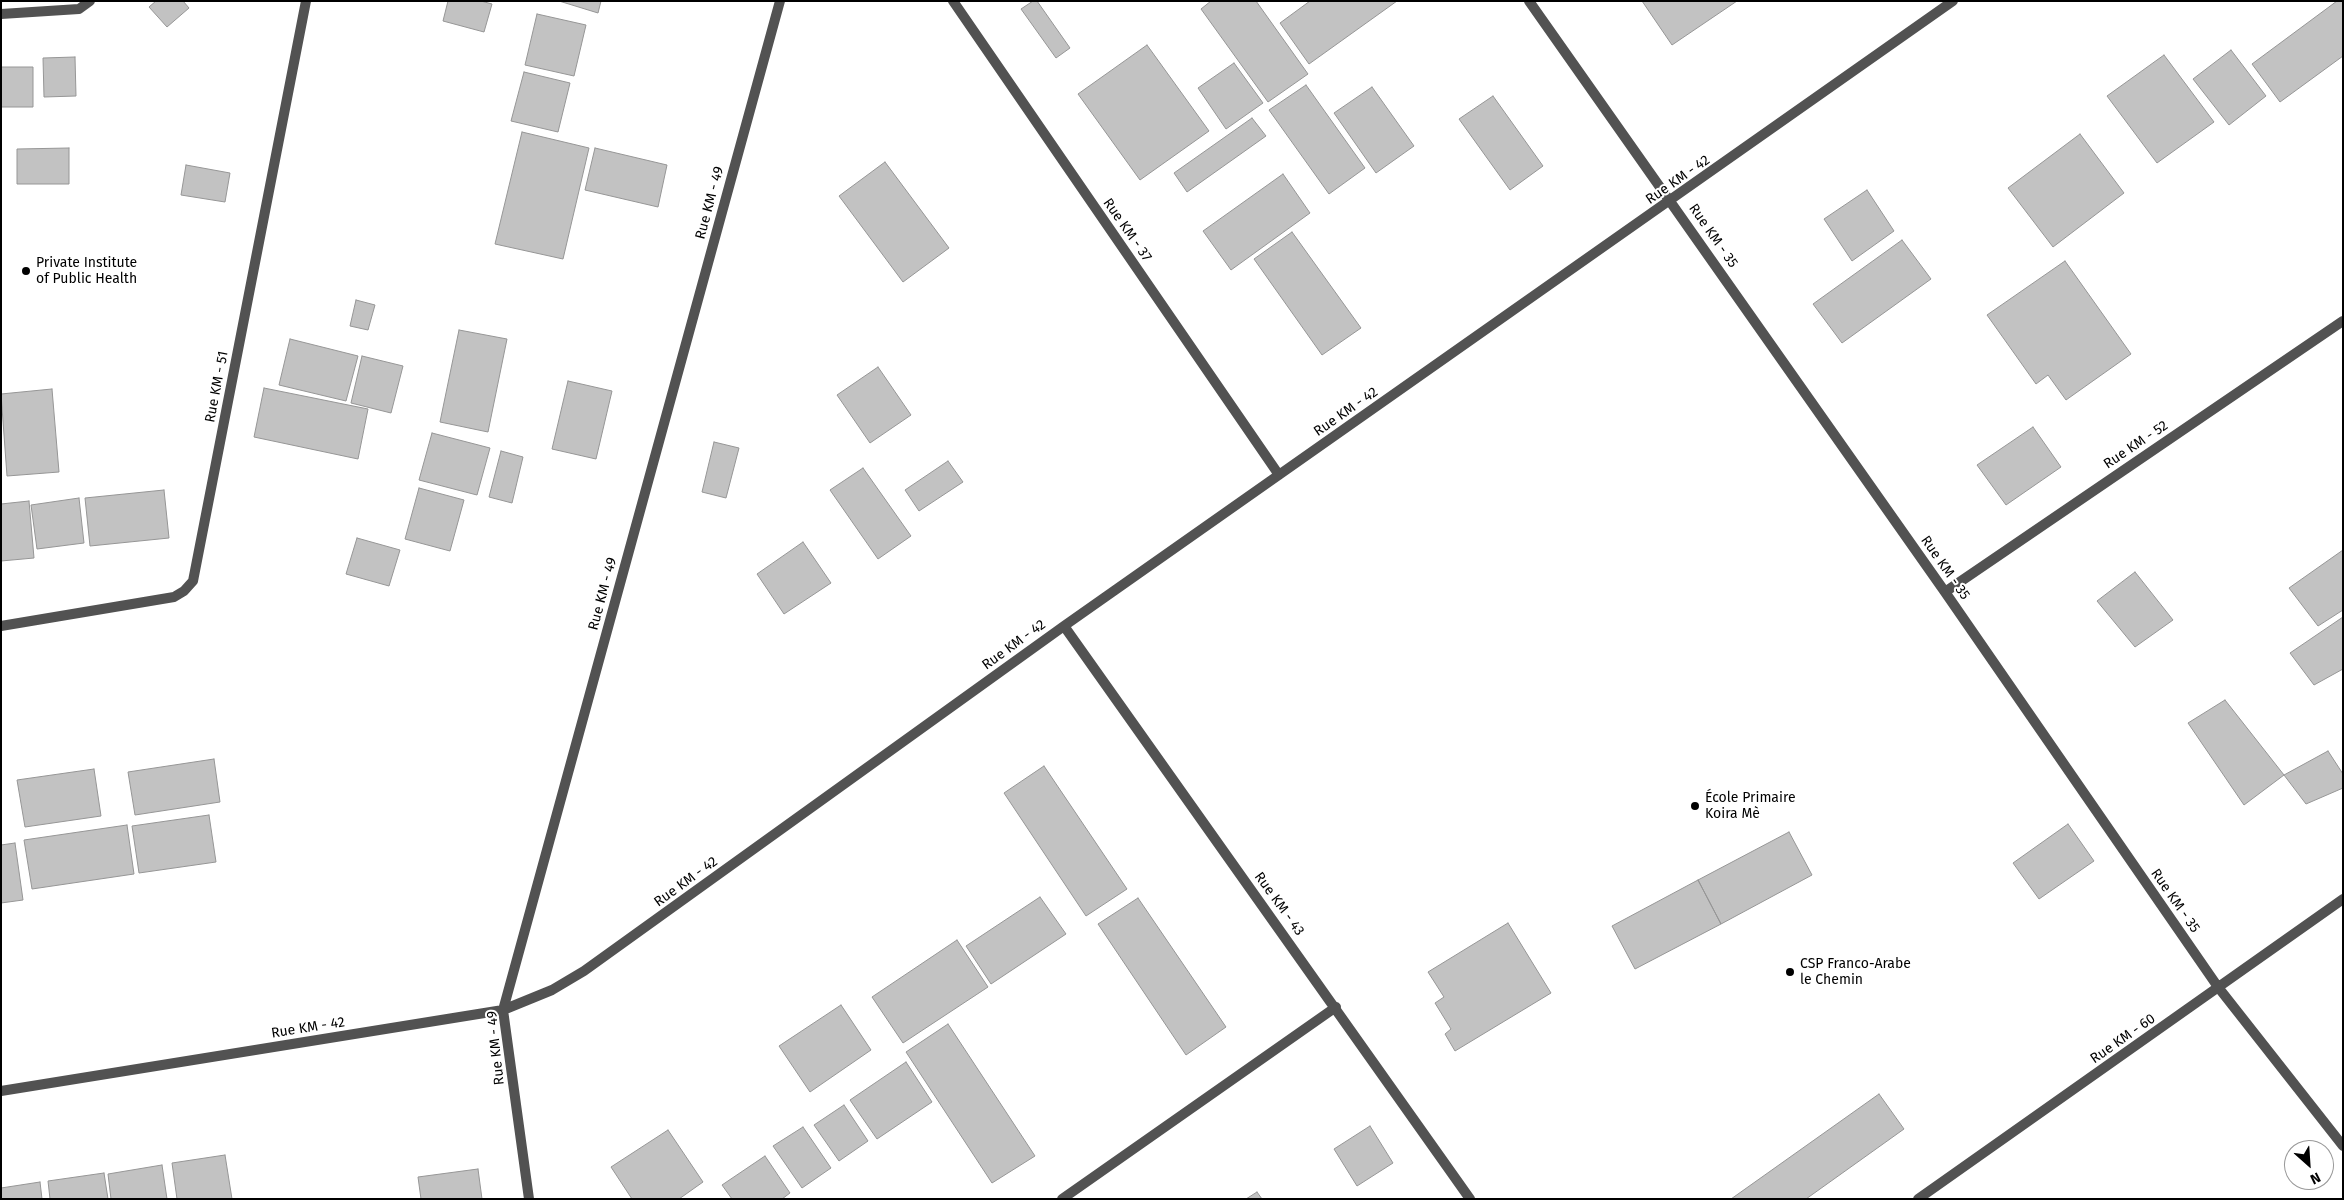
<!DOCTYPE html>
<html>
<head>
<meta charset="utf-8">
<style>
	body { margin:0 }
	#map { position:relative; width:2344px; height:1200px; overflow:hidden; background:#fff; font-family:"Fira Sans",sans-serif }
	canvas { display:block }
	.frame { position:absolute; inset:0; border:2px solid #000; pointer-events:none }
	.north { position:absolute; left:2284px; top:1140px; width:50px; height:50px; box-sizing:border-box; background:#fff; border:1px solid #999; border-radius:50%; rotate:154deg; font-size:14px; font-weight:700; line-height:20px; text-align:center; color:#000 }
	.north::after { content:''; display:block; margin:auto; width:18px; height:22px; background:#000; clip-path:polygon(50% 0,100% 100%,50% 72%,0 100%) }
</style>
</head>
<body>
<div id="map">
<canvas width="2344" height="1200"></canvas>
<div class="frame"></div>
<div class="north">N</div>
</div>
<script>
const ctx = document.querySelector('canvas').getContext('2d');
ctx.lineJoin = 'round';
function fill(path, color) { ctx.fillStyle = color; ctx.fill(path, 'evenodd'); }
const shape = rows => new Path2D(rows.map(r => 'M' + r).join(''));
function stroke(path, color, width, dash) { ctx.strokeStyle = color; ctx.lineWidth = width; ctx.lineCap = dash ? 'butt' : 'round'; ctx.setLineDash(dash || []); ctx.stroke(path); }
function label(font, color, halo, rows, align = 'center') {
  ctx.font = font + ' "Fira Sans",sans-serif'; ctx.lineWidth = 4; ctx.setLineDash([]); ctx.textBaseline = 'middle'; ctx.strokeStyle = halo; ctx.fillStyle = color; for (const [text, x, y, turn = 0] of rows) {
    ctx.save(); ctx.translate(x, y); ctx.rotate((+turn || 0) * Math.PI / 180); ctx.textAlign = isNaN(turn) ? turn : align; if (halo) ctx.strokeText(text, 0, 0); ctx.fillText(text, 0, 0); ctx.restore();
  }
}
const building = shape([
	[156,1,183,1,189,8,167,27,149,7,156,1],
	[448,1,481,1,492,4,484,32,443,21,448,1],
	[559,1,601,1,598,13,559,1],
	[1033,1,1037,1,1070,48,1056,58,1021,9,1033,1],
	[1211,1,1256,1,1308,74,1268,102,1201,9,1211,1],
	[1310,1,1397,1,1309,64,1280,23,1310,1],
	[1642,1,1737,1,1672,45,1642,1],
	[2337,1,2343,1,2343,56,2280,102,2252,64,2337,1],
	[537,14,586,25,574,76,525,65,537,14],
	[1147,45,1209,131,1140,180,1078,94,1147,45],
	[2231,50,2266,96,2229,125,2193,79,2231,50],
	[2164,55,2214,122,2157,163,2107,96,2164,55],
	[75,57,76,96,44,97,43,58,75,57],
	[1234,63,1263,103,1226,129,1198,88,1234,63],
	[1,67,33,67,33,107,1,107,1,67],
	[524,72,570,83,558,132,511,121,524,72],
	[1306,85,1365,168,1329,194,1269,110,1306,85],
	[1372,87,1414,146,1376,173,1334,113,1372,87],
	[1493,96,1543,166,1510,190,1459,119,1493,96],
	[1252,118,1266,136,1187,192,1174,173,1252,118],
	[522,132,589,148,563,259,495,244,522,132],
	[2080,134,2124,193,2053,247,2008,188,2080,134],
	[69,148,69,184,17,184,17,149,69,148],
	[595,148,667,165,658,207,585,190,595,148],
	[885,162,949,248,903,282,839,196,885,162],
	[186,165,230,173,225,202,181,195,186,165],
	[1283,174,1310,213,1231,270,1203,231,1283,174],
	[1867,190,1894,231,1852,261,1824,219,1867,190],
	[1292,232,1361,328,1322,355,1254,259,1292,232],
	[1902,240,1931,279,1842,343,1813,304,1902,240],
	[2065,261,2131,354,2066,400,2048,375,2036,384,1987,315,2065,261],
	[356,300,375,305,368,330,350,326,356,300],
	[459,330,507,339,488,432,440,422,459,330],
	[290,339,358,356,346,401,279,385,290,339],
	[362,356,403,366,391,413,351,403,362,356],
	[878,367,911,415,870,443,837,395,878,367],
	[568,381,612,391,596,459,552,449,568,381],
	[264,388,368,409,358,459,254,437,264,388],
	[52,389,59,472,7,476,1,394,52,389],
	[2033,427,2061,467,2006,505,1977,465,2033,427],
	[432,433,490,448,477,495,419,480,432,433],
	[714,442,739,448,726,498,702,492,714,442],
	[501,451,523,457,512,503,489,497,501,451],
	[948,461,963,482,919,511,905,490,948,461],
	[863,468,911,536,878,559,830,490,863,468],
	[419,488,464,500,450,551,405,539,419,488],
	[164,490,169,538,90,546,85,498,164,490],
	[79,498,84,543,37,549,31,505,79,498],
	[29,501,34,558,1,561,1,504,29,501],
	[357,538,400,550,389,586,346,574,357,538],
	[803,542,831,583,784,614,757,574,803,542],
	[2343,550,2343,610,2318,626,2289,588,2343,550],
	[2135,572,2173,620,2135,647,2097,601,2135,572],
	[2343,617,2343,669,2314,685,2290,653,2343,617],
	[2225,700,2284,775,2244,805,2188,723,2225,700],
	[2328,751,2343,774,2343,788,2306,804,2284,775,2328,751],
	[214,759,220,802,135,815,128,772,214,759],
	[1044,766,1127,889,1086,916,1004,793,1044,766],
	[94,769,101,816,25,827,17,780,94,769],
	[209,815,216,862,139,873,132,826,209,815],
	[2068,824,2094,861,2039,899,2013,863,2068,824],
	[127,825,134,874,32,889,24,840,127,825],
	[1789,832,1812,875,1721,924,1698,880,1789,832],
	[15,843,23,900,1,903,1,845,15,843],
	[1698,880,1721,924,1635,969,1612,926,1698,880],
	[1040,897,1066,934,991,984,966,946,1040,897],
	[1138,898,1226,1027,1186,1055,1098,924,1138,898],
	[1508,923,1551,993,1455,1051,1445,1034,1451,1029,1435,1003,1444,997,1428,972,1508,923],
	[957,940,988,987,903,1043,872,997,957,940],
	[841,1005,871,1050,810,1092,779,1046,841,1005],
	[948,1024,1035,1156,992,1183,906,1052,948,1024],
	[906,1062,932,1102,877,1139,850,1100,906,1062],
	[1879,1094,1904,1129,1806,1199,1731,1199,1879,1094],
	[844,1105,868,1141,839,1161,814,1125,844,1105],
	[1370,1126,1393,1163,1357,1186,1334,1149,1370,1126],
	[803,1127,831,1168,802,1188,773,1146,803,1127],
	[668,1130,703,1182,679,1199,632,1199,611,1167,668,1130],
	[225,1155,232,1199,177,1199,172,1163,225,1155],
	[765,1156,790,1193,782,1199,732,1199,722,1185,765,1156],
	[162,1165,167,1199,111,1199,108,1174,162,1165],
	[478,1169,482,1199,421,1199,418,1177,478,1169],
	[104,1173,108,1199,50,1199,48,1181,104,1173],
	[40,1182,42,1199,1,1199,1,1188,40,1182],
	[1257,1192,1262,1199,1246,1199,1257,1192]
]);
fill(building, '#c2c2c2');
stroke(building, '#969696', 1);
stroke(shape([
	[953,1,1279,475],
	[1529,1,1945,592,2218,987,2343,1146],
	[1,14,79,9,90,1],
	[1945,592,2343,321],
	[1,626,174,597,184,591,193,581,306,1],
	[1064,626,1470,1199],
	[1,1091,503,1010,552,990,584,971,1064,626,1953,1],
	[529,1199,503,1010,780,1],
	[1062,1199,1336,1007],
	[1918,1199,2343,899]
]), '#525252', 10);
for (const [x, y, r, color] of [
	[26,271,5,"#000"],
	[1695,806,5,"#000"],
	[1790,972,5,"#000"]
]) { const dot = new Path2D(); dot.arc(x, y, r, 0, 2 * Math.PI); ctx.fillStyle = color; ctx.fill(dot); stroke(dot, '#fff', 2); }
label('14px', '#000', '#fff', [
	["Rue KM - 42",1678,180,-35],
	["Rue KM - 49",710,203,-75],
	["Rue KM - 37",1127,230,55],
	["Rue KM - 35",1713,236,55],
	["Rue KM - 51",217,387,-79],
	["Rue KM - 42",1346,412,-35],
	["Rue KM - 52",2136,445,-34],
	["Rue KM - 35",1945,568,55],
	["Rue KM - 49",603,594,-75],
	["Rue KM - 42",1014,645,-36],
	["Rue KM - 42",686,882,-36],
	["Rue KM - 35",2175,901,55],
	["Rue KM - 43",1279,904,54],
	["Rue KM - 42",308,1028,-9],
	["Rue KM - 60",2123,1039,-35],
	["Rue KM - 49",496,1048,-96]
]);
label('14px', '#000', '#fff', [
	["Private Institute",36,263],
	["of Public Health",36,279],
	["École Primaire",1705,798],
	["Koira Mè",1705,814],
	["CSP Franco-Arabe",1800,964],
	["le Chemin",1800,980]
], 'left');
</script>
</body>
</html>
